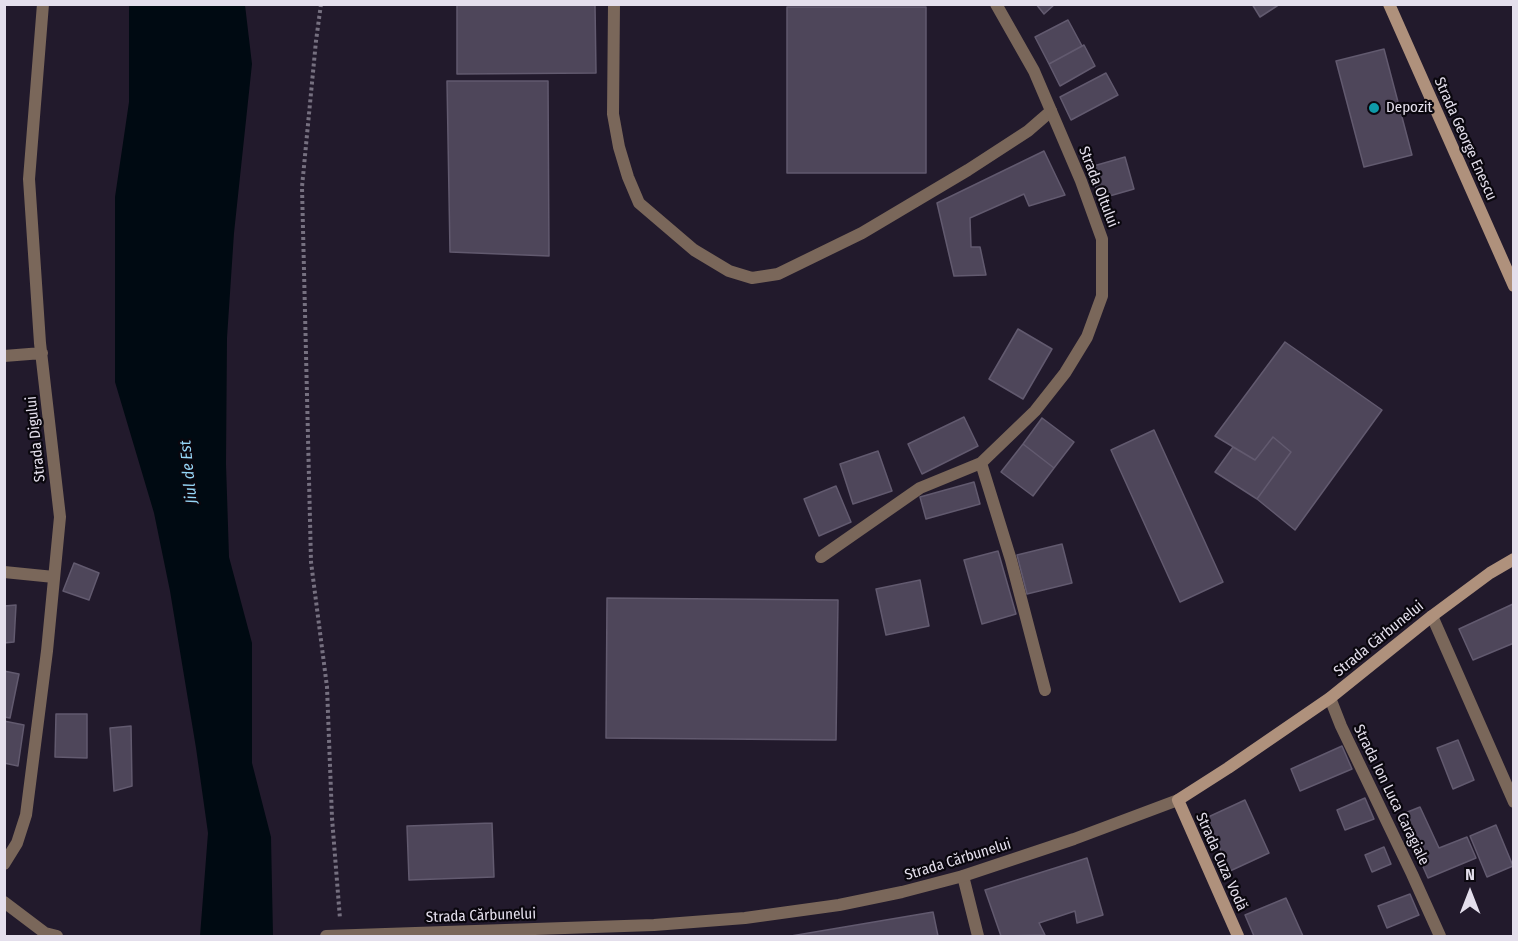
<!DOCTYPE html>
<html>
<head>
<meta charset="utf-8">
<style>
	body { margin:0 }
	#map { position:relative; width:1518px; height:941px; overflow:hidden; background:#221a2c; font-family:"Fira Sans Condensed",sans-serif }
	canvas { display:block }
	.frame { position:absolute; inset:0; border:6px solid #e4dfec; pointer-events:none }
	.north { position:absolute; left:1440px; top:863px; width:60px; height:60px; -webkit-text-stroke:4px #0a070e; paint-order:stroke; rotate:0deg; font-size:16px; font-weight:700; line-height:24px; text-align:center; color:#e4dfec }
	.north::after { content:''; display:block; margin:auto; width:21px; height:27px; background:#e4dfec; clip-path:polygon(50% 0,100% 100%,50% 72%,0 100%) }
</style>
</head>
<body>
<div id="map">
<canvas width="1518" height="941"></canvas>
<div class="frame"></div>
<div class="north">N</div>
</div>
<script>
const ctx = document.querySelector('canvas').getContext('2d');
ctx.lineJoin = 'round';
function fill(path, color) { ctx.fillStyle = color; ctx.fill(path, 'evenodd'); }
const shape = rows => new Path2D(rows.map(r => 'M' + r).join(''));
function stroke(path, color, width, dash) { ctx.strokeStyle = color; ctx.lineWidth = width; ctx.lineCap = dash ? 'butt' : 'round'; ctx.setLineDash(dash || []); ctx.stroke(path); }
function label(font, color, halo, rows, align = 'center') {
  ctx.font = font + ' "Fira Sans Condensed",sans-serif'; ctx.lineWidth = 4.5; ctx.setLineDash([]); ctx.textBaseline = 'middle'; ctx.strokeStyle = halo; ctx.fillStyle = color; for (const [text, x, y, turn = 0] of rows) {
    ctx.save(); ctx.translate(x, y); ctx.rotate((+turn || 0) * Math.PI / 180); ctx.textAlign = isNaN(turn) ? turn : align; if (halo) ctx.strokeText(text, 0, 0); ctx.fillText(text, 0, 0); ctx.restore();
  }
}
fill(shape([
	[129,5,245,5,252,64,234,233,227,338,226,464,229,557,252,643,252,763,271,837,273,936,200,936,208,833,196,748,170,591,154,513,115,382,115,197,129,102]
]), '#000a12');
const building = shape([
	[457,4,595,4,596,73,457,74,457,4],
	[1036,4,1055,4,1044,14,1036,4],
	[1252,4,1280,4,1260,17,1252,4],
	[787,7,926,7,926,173,787,173,787,7],
	[1068,20,1082,46,1049,64,1035,37,1068,20],
	[1084,45,1095,66,1060,86,1049,64,1084,45],
	[1384,49,1412,155,1364,167,1336,61,1384,49],
	[1106,73,1118,95,1071,120,1060,97,1106,73],
	[447,81,548,81,549,256,450,252,447,81],
	[1044,151,1065,195,1029,206,1024,194,970,218,971,247,980,247,986,275,954,276,937,203,1044,151],
	[1125,157,1134,189,1099,199,1090,167,1125,157],
	[1018,329,1052,349,1023,399,989,379,1018,329],
	[1285,342,1382,410,1295,530,1257,499,1291,452,1273,437,1255,460,1215,436,1285,342],
	[964,417,978,446,922,474,908,444,964,417],
	[1042,418,1074,442,1054,468,1023,444,1042,418],
	[1154,430,1223,582,1180,602,1111,450,1154,430],
	[1273,437,1291,452,1257,499,1215,472,1233,447,1255,460,1273,437],
	[1023,444,1054,468,1033,496,1001,472,1023,444],
	[878,451,892,491,853,504,840,464,878,451],
	[974,482,980,504,926,519,920,497,974,482],
	[836,486,851,522,819,536,804,499,836,486],
	[1062,544,1072,583,1027,594,1017,555,1062,544],
	[998,551,1016,614,982,624,964,560,998,551],
	[74,563,99,573,89,600,63,591,74,563],
	[920,580,929,626,886,635,876,589,920,580],
	[607,598,838,600,836,740,606,738,607,598],
	[1513,604,1514,643,1473,660,1459,629,1513,604],
	[16,605,14,642,4,643,4,606,16,605],
	[4,671,19,674,10,718,4,717,4,671],
	[56,714,87,714,87,758,55,757,56,714],
	[4,721,24,725,18,766,4,763,4,721],
	[131,726,132,786,114,791,110,728,131,726],
	[1458,740,1474,780,1453,789,1437,748,1458,740],
	[1342,746,1352,769,1300,791,1291,769,1342,746],
	[1365,798,1374,819,1345,830,1337,810,1365,798],
	[1245,800,1269,853,1230,871,1206,818,1245,800],
	[1420,807,1439,848,1467,837,1476,858,1428,878,1400,815,1420,807],
	[492,823,494,877,409,880,407,826,492,823],
	[1496,825,1513,866,1487,877,1470,836,1496,825],
	[1384,847,1391,864,1372,872,1365,855,1384,847],
	[1087,858,1103,915,1077,923,1075,911,1039,923,1045,935,1001,936,985,890,1087,858],
	[1410,894,1419,915,1387,928,1378,906,1410,894],
	[1286,898,1303,936,1254,936,1245,915,1286,898],
	[933,912,938,936,791,936,933,912]
]);
fill(building, '#4e465a');
stroke(building, '#625a6f', 1.5);
stroke(shape([
	[321,4,316,41,302,187,311,562,327,687,332,818,340,919]
]), '#767080', 4, [3, 3]);
stroke(shape([
	[614,4,613,114,619,147,628,177,639,203,694,250,729,271,752,278,778,274,862,233,968,170,1028,131,1051,111],
	[963,876,978,936]
]), '#7a675a', 12);
stroke(shape([
	[4,356,42,353],
	[981,463,1011,560,1045,690],
	[821,557,920,488,981,463,1035,411,1065,373,1087,337,1102,296,1102,239,1081,181,1034,71,996,4],
	[4,572,54,577],
	[1432,616,1514,802],
	[1330,698,1341,726,1412,874,1440,936],
	[4,864,17,843,26,815,47,651,60,517,40,343,29,179,43,4],
	[4,902,45,933,57,936],
	[326,936,654,925,745,918,839,905,902,892,963,876,1074,839,1178,800]
]), '#7a675a', 12);
stroke(shape([
	[1389,4,1514,286],
	[1238,936,1178,800,1228,768,1330,698,1432,616,1490,573,1514,559]
]), '#af917c', 12);
for (const [x, y, r, color] of [
	[1374,108,6,"#0f9aa8"]
]) { const dot = new Path2D(); dot.arc(x, y, r, 0, 2 * Math.PI); ctx.fillStyle = color; ctx.fill(dot); stroke(dot, '#0a070e', 2); }
label('15px', '#e4dfec', '#0a070e', [
	["Depozit",1386,108]
], 'left');
label('15px', '#e4dfec', '#0a070e', [
	["Strada George Enescu",1465,139,66],
	["Strada Oltului",1098,187,69],
	["Strada Digului",36,439,-96],
	["Strada Cărbunelui",1379,639,-39],
	["Strada Ion Luca Caragiale",1391,795,64],
	["Strada Cărbunelui",958,860,-17],
	["Strada Cuza Vodă",1221,862,66],
	["Strada Cărbunelui",481,916,-2]
]);
label('italic 16px', '#96d6f7', '#0a070e', [
	["Jiul de Est",189,472,-96]
]);
</script>
</body>
</html>
